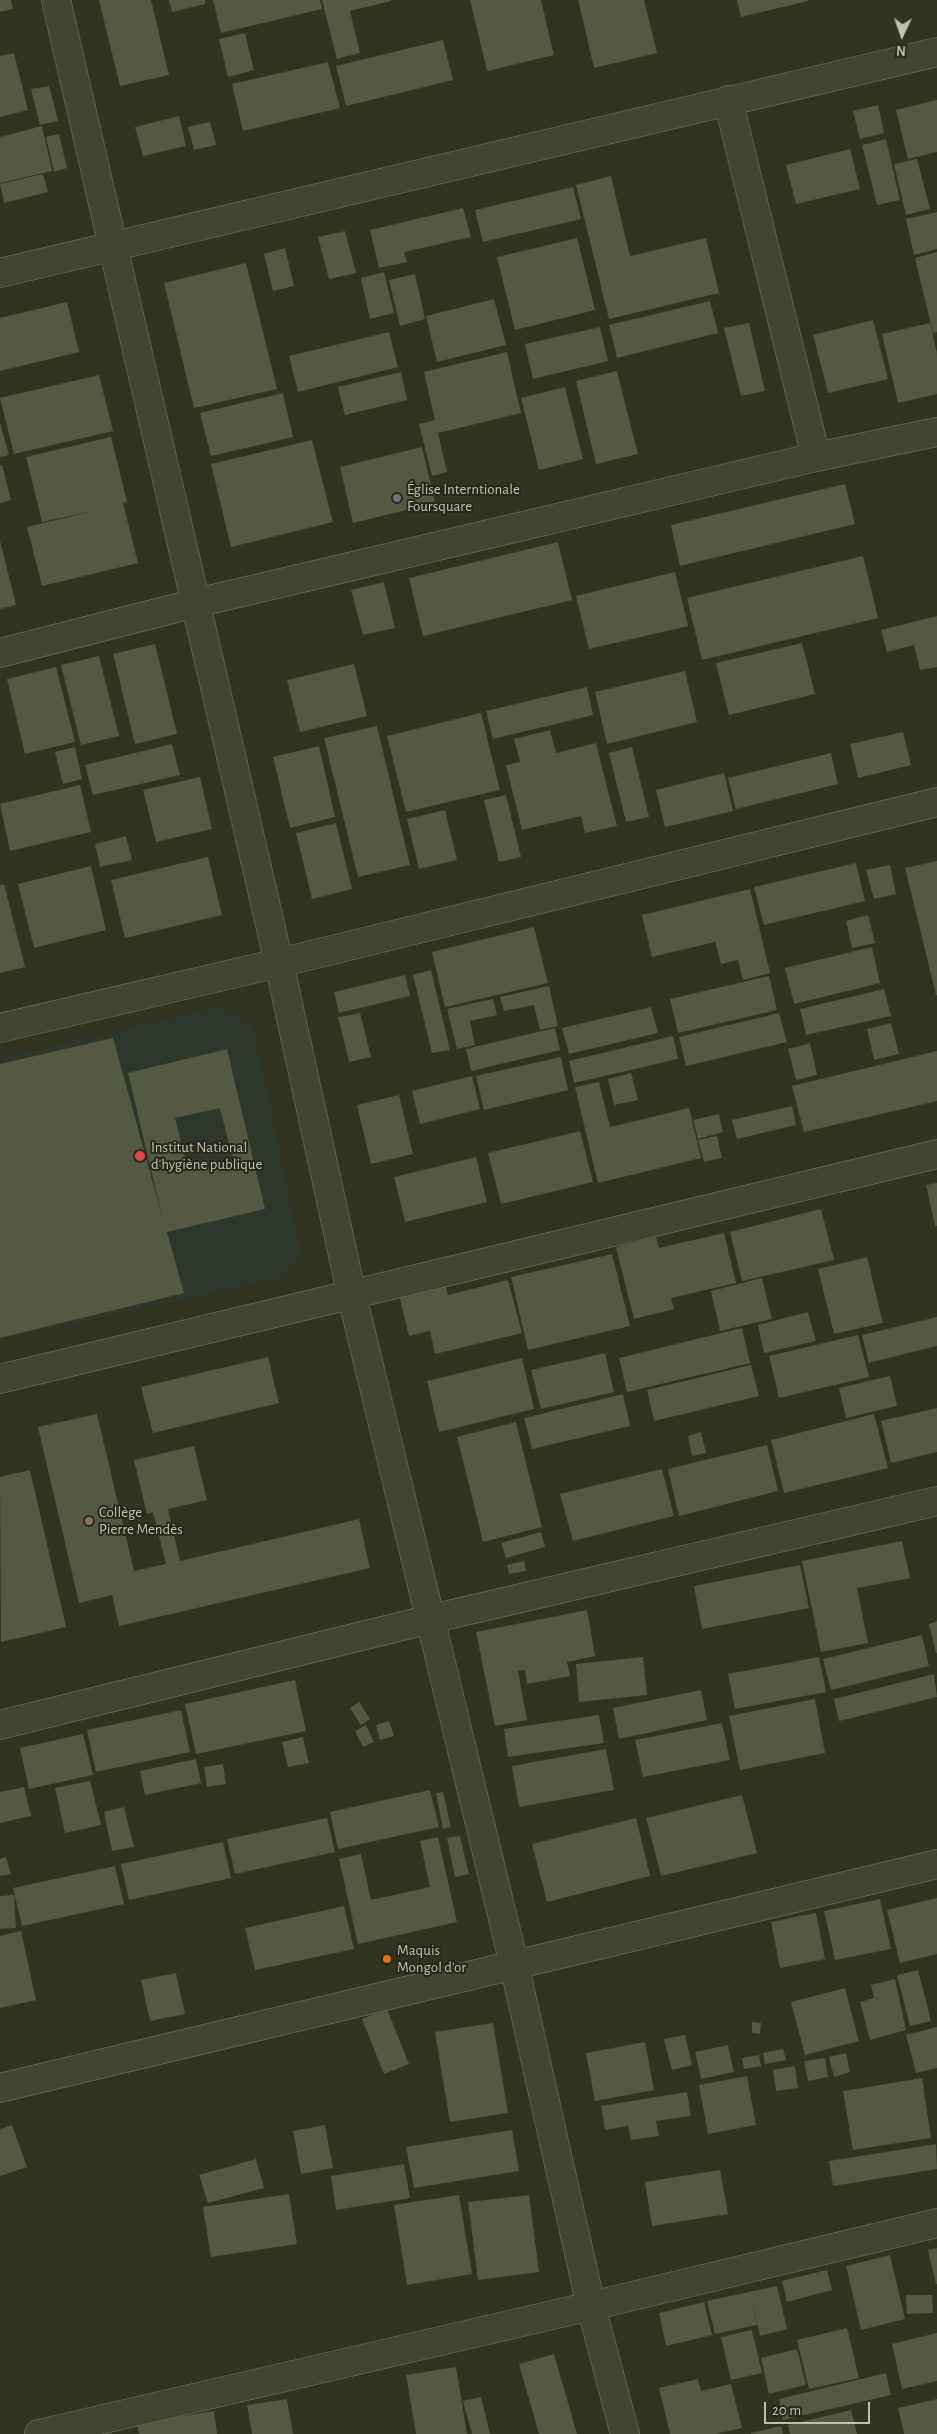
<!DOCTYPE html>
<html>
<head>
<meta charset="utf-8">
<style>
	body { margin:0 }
	#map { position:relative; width:937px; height:2434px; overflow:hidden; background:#303421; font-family:"Alegreya Sans",sans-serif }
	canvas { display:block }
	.north { position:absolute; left:877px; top:10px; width:50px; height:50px; -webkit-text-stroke:4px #26291a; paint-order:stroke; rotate:183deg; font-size:14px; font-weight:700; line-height:20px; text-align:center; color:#bdc2ae }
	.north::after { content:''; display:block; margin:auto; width:18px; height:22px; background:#bdc2ae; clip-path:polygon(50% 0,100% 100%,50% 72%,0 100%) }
	.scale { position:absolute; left:764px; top:2402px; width:106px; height:22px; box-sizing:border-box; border:2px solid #bdc2ae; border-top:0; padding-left:6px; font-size:15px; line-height:18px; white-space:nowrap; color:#bdc2ae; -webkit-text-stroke:4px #26291a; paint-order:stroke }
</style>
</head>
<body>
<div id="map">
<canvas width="937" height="2434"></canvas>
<div class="north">N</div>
<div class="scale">20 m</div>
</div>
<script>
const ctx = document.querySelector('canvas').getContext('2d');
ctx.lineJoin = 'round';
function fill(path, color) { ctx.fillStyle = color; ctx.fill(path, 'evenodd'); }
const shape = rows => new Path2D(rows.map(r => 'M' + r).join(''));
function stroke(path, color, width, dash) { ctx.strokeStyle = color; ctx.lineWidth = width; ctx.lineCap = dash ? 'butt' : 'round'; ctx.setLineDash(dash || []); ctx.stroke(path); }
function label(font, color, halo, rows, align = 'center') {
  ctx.font = font + ' "Alegreya Sans",sans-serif'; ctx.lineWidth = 4; ctx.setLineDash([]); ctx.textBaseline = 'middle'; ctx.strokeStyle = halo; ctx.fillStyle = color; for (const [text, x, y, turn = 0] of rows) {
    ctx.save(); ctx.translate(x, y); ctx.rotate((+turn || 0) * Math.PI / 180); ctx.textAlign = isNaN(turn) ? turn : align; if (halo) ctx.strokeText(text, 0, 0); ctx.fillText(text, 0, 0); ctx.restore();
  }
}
fill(shape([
	[221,1006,253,1025,301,1253,284,1277,0,1340,0,1059]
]), '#2e372b');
fill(shape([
	[0,0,11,0,13,9,0,12],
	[99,0,151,0,169,75,120,86],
	[169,0,205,0,205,4,172,12],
	[213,0,320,0,322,9,221,33],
	[322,0,391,0,391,1,350,11,360,53,337,59],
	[470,0,541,0,554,55,487,71],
	[578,0,644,0,657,53,594,68],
	[737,0,808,0,808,1,741,17],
	[245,33,254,70,228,77,219,39],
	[443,40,453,80,346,106,336,66],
	[14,53,28,110,0,117,0,56],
	[328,62,340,108,243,131,232,84],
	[49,86,58,121,40,125,31,89],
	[937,100,937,152,908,159,896,110],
	[878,105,884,133,860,139,853,111],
	[179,116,186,146,143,156,135,127],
	[210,122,216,145,194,150,188,127],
	[42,126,52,171,0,183,0,137],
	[59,134,67,168,54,172,46,137],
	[886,139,900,200,877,205,862,145],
	[850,149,860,189,796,204,786,165],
	[917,159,930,209,906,215,894,164],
	[43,174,48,192,4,203,0,184],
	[611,176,630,256,706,238,719,293,609,319,576,185],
	[573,187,581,219,483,242,475,210],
	[463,208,471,237,404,252,407,262,379,268,370,230],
	[937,212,937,249,914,255,906,219],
	[345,231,356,273,329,279,318,237],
	[577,238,595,310,515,330,497,257],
	[285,248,294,286,273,291,264,254],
	[937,252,937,332,933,333,915,258],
	[246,263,277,389,194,408,164,283],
	[384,272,394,313,370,319,361,278],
	[415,274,425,319,400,326,389,280],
	[494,299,506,345,437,362,426,316],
	[710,301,718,333,617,358,609,325],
	[67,302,79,352,0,371,0,318],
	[873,320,888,379,828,393,813,335],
	[749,323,765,391,741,396,724,328],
	[930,323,937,353,937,394,898,403,882,334],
	[600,327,608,361,533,379,525,344],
	[389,332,398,367,298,392,289,356],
	[507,352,521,413,438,433,447,472,432,476,419,424,435,420,424,372],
	[617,371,638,454,596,464,576,381],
	[401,372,407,400,345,415,338,387],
	[99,375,113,431,14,454,0,398],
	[565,387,583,459,539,470,521,398],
	[283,393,293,437,211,456,200,413],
	[0,423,9,455,0,457],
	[111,437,127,502,123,503,138,563,42,586,27,527,94,511,42,522,26,457],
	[312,440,333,522,231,547,211,464],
	[422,447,435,503,353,523,340,467],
	[2,465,11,500,0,503,0,466],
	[845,484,855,524,680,566,671,525],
	[0,541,16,605,0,609],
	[558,542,572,600,423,636,409,578],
	[863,556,878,618,702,660,687,598],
	[675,572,688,626,589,649,576,596],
	[384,582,395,628,363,635,351,590],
	[937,616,937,667,920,670,914,645,887,652,881,630],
	[802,643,815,694,729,715,716,663],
	[155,644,177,734,135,744,113,654],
	[99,656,119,736,81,745,61,665],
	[354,664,367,716,300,732,287,680],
	[56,667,75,742,25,754,7,679],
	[685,671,697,722,607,744,595,692],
	[587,687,593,715,493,739,486,711],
	[481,713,500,790,406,812,387,736],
	[377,726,410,865,358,877,324,738],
	[550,730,556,753,596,743,617,826,585,833,581,816,522,830,506,765,520,762,514,739],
	[903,732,911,765,858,778,850,744],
	[172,744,180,775,93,795,85,765],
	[319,746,335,817,290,828,273,757],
	[75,747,82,779,63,784,55,752],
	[632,747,649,817,626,822,609,753],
	[831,753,838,784,736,809,728,778],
	[724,773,733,811,665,827,656,790],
	[200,777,212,829,156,842,143,790],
	[80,785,91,832,10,851,0,804],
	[506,795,521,857,499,862,484,800],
	[445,810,457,860,419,869,407,819],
	[336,823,352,889,312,899,296,833],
	[126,836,132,860,100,867,95,844],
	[208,857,222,915,125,938,111,880],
	[937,861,937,995,936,995,905,868],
	[856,863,865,901,764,925,754,887],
	[890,865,896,894,874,899,866,870],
	[91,866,106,930,34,948,18,884],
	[4,884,25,967,0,973,0,885],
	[750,889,770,973,743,980,738,960,721,964,715,942,652,957,642,915],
	[868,915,875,943,852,948,846,921],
	[534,927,548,983,445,1007,432,952],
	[872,947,880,983,794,1004,785,968],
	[431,970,450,1050,432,1053,413,975],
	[405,975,410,996,339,1013,334,992],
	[769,976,777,1010,678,1033,670,999],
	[549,986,558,1026,540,1030,534,1005,504,1011,500,997],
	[884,989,891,1016,806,1035,800,1009],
	[493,999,497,1015,470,1021,475,1045,457,1049,447,1009],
	[651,1007,658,1033,569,1054,562,1028],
	[360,1013,371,1057,349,1062,338,1017],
	[779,1013,787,1042,686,1066,679,1037],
	[891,1023,899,1054,874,1060,867,1029],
	[555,1028,560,1050,471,1071,466,1049],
	[673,1036,678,1059,574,1083,569,1061],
	[113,1038,162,1216,128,1073,227,1049,265,1209,167,1232,184,1293,0,1338,0,1064],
	[220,1108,233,1160,188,1170,175,1118],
	[810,1043,817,1075,796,1080,788,1049],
	[937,1051,937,1101,804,1132,792,1086],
	[561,1057,568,1090,484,1110,476,1076],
	[631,1073,638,1100,614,1105,608,1079],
	[472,1076,480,1109,420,1124,412,1091],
	[599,1082,610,1127,689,1108,701,1158,598,1183,575,1087],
	[399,1095,413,1154,371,1164,357,1105],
	[792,1106,796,1125,737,1139,732,1120],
	[719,1114,723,1132,698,1139,693,1120],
	[580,1131,593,1182,501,1204,488,1153],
	[717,1136,722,1158,704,1162,698,1140],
	[476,1157,487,1202,405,1222,394,1177],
	[937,1183,937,1226,935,1226,926,1185],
	[821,1209,834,1260,742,1281,730,1232],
	[724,1233,736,1283,671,1298,674,1309,634,1319,616,1247,656,1237,659,1248],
	[612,1254,630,1326,528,1350,511,1277],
	[867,1257,883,1323,834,1334,818,1269],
	[443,1276,448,1295,508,1280,522,1333,435,1354,430,1331,409,1336,397,1287],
	[762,1278,772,1319,720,1331,711,1291],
	[808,1312,816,1341,764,1353,758,1325],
	[937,1317,937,1346,869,1363,862,1335],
	[742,1328,750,1363,627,1392,619,1358],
	[858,1335,869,1377,779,1398,769,1356],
	[605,1353,614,1392,541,1409,531,1370],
	[268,1357,279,1403,153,1433,141,1387],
	[522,1358,534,1409,439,1432,427,1381],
	[751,1365,759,1396,654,1421,647,1390],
	[890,1376,897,1406,846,1418,839,1388],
	[623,1394,630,1426,532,1449,524,1418],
	[937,1408,937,1452,891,1463,881,1421],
	[97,1414,134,1571,166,1564,153,1512,147,1514,134,1460,194,1446,207,1500,168,1509,180,1561,359,1519,370,1568,119,1626,112,1595,79,1603,38,1427],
	[874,1414,888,1468,784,1493,771,1440],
	[516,1422,542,1527,483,1542,457,1437],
	[701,1432,706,1453,692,1456,688,1436],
	[767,1445,778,1491,679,1516,668,1469],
	[662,1469,674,1516,573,1541,560,1494],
	[30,1470,66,1627,1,1642,0,1477],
	[541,1532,545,1547,506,1558,501,1543],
	[902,1541,910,1578,857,1588,868,1643,821,1652,802,1561],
	[524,1561,526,1571,509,1574,507,1565],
	[800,1565,809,1608,702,1629,694,1586],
	[587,1610,595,1656,567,1662,570,1676,527,1684,525,1670,518,1671,527,1720,495,1726,476,1632],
	[937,1621,937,1653,936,1653,929,1624],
	[922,1635,929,1666,831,1690,823,1659],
	[643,1657,647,1695,579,1702,576,1664],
	[819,1657,826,1692,735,1709,728,1674],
	[934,1674,937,1697,839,1721,834,1699],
	[295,1680,306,1731,196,1754,185,1704],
	[701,1690,707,1720,619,1739,613,1708],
	[815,1699,825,1753,740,1770,729,1716],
	[359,1702,370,1719,361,1725,350,1708],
	[181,1710,190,1752,96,1772,87,1730],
	[599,1715,604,1743,508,1757,504,1729],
	[389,1721,394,1736,380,1740,376,1725],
	[722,1723,730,1760,643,1777,635,1740],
	[366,1725,374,1742,363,1747,355,1731],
	[83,1734,93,1775,29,1789,20,1748],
	[303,1737,309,1763,288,1767,282,1742],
	[606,1749,614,1790,519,1807,512,1766],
	[196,1759,201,1783,145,1795,140,1771],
	[223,1764,226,1784,207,1787,204,1767],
	[90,1781,101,1825,65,1833,55,1788],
	[24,1787,31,1816,0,1823,0,1792],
	[430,1790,439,1827,338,1849,330,1812],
	[443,1792,451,1827,443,1829,436,1793],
	[742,1795,757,1853,661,1876,646,1818],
	[124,1807,134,1847,112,1851,104,1812],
	[327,1818,335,1852,235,1874,227,1839],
	[636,1818,650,1876,547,1902,532,1844],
	[460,1836,469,1874,455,1877,447,1838],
	[438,1837,457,1922,358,1944,339,1859,361,1854,371,1900,430,1887,420,1841],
	[223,1842,231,1878,129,1900,121,1864],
	[6,1857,11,1874,0,1876,0,1859],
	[115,1866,124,1904,22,1926,13,1888],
	[14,1895,16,1928,0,1929,0,1896],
	[937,1898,937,1954,900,1963,887,1910],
	[880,1899,891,1949,835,1960,824,1911],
	[344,1906,354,1949,255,1970,245,1928],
	[816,1913,825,1959,780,1968,771,1922],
	[21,1931,36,2000,0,2008,0,1936],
	[918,1970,931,2021,910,2026,897,1975],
	[176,1973,185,2014,150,2021,141,1980],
	[895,1979,906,2030,870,2040,860,2002,874,1998,871,1985],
	[845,1988,859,2041,805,2055,791,2002],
	[387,2009,409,2064,384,2074,362,2019],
	[752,2022,761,2023,760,2034,752,2033],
	[493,2023,508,2113,450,2122,435,2032],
	[937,2027,937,2068,916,2073,906,2035],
	[685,2035,692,2065,672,2070,664,2039],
	[645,2042,654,2090,595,2101,586,2053],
	[728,2045,734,2072,701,2079,695,2052],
	[783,2049,786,2060,765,2064,763,2053],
	[846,2053,850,2072,834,2077,829,2057],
	[759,2055,761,2066,744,2069,742,2058],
	[825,2058,828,2077,808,2081,804,2061],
	[795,2066,798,2088,776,2091,773,2070],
	[747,2076,756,2125,708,2134,699,2085],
	[922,2078,931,2138,853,2150,843,2091],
	[687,2092,691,2116,656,2121,659,2136,631,2140,628,2126,605,2130,601,2106],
	[12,2125,27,2167,0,2176,0,2129],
	[325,2125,333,2168,301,2174,293,2131],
	[512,2130,519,2171,414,2188,406,2147],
	[936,2144,937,2169,833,2186,829,2161],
	[256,2159,264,2188,208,2203,199,2175],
	[404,2164,410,2198,336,2210,331,2176],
	[720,2170,728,2214,652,2226,645,2182],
	[289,2194,297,2244,211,2257,203,2207],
	[459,2195,472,2274,407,2285,394,2205],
	[529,2195,539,2272,478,2280,468,2202],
	[937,2248,937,2284,936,2284,928,2250],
	[890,2255,905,2319,861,2330,846,2266],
	[827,2270,832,2290,787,2302,782,2281],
	[777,2286,787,2329,760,2336,751,2296,757,2325,715,2334,707,2301],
	[906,2295,932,2295,933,2313,907,2314],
	[704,2302,712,2335,666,2346,659,2313],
	[847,2328,859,2378,809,2389,797,2340],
	[752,2330,762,2373,731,2380,721,2337],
	[937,2333,937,2381,902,2389,892,2344],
	[797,2349,806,2385,769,2394,761,2358],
	[554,2354,577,2434,539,2434,519,2364],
	[456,2367,467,2434,416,2434,406,2375],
	[886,2373,891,2395,783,2420,779,2399],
	[698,2379,701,2391,731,2384,742,2428,715,2434,670,2434,659,2388],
	[481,2397,490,2434,472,2434,463,2401],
	[287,2399,293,2434,252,2434,247,2405],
	[937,2399,937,2434,904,2434,898,2408],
	[851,2410,857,2434,790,2434,788,2425],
	[214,2411,217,2434,139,2434,137,2424],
	[781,2426,783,2434,751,2434,751,2433]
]), '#545942');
const minor = shape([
	[56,0,279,963,352,1296,514,1964,591,2306,625,2434],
	[728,100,816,457],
	[0,273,937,52],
	[0,653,196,603,816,457,937,432],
	[0,1028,279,963,937,802],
	[0,1379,937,1154],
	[0,1725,431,1619,937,1501],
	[0,2088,937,1864],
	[39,2434,591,2306,937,2223]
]);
stroke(minor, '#5f6352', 30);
stroke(minor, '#414534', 28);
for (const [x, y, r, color] of [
	[397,498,5,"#6b7280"],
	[140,1156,6,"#e0444e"],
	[89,1521,5,"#8d6e63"],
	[387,1959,5,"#e8710a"]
]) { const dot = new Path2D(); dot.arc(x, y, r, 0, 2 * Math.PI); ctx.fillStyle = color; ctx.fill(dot); stroke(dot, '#26291a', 2); }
label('15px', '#bdc2ae', '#26291a', [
	["Église Interntionale",407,489],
	["Foursquare",407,506],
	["Institut National",151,1147],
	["d'hygiène publique",151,1164],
	["Collège",99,1512],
	["Pierre Mendès",99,1529],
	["Maquis",397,1950],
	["Mongol d'or",397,1967]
], 'left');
</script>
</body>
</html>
